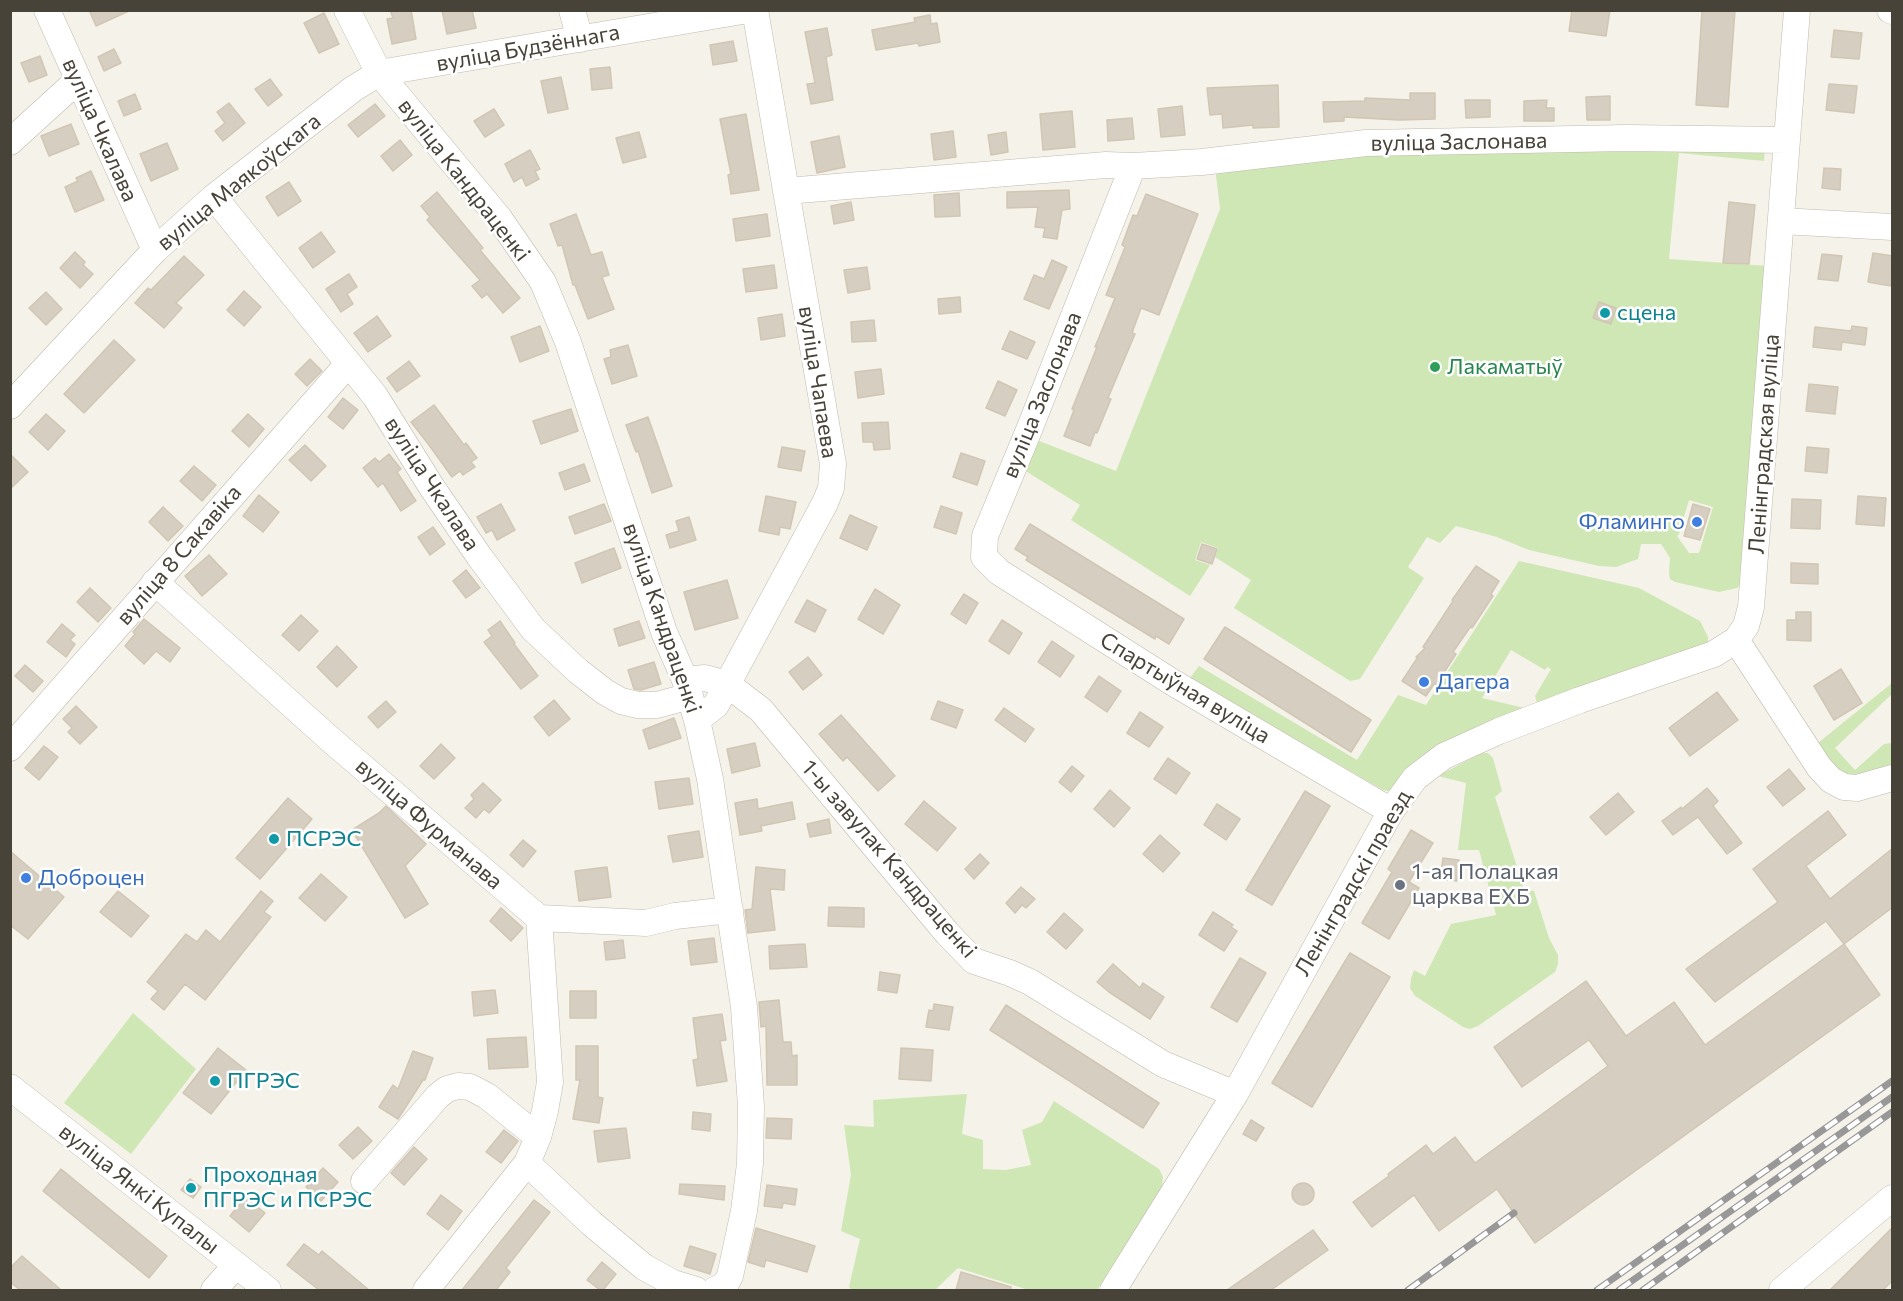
<!DOCTYPE html>
<html>
<head>
<meta charset="utf-8">
<style>
	body { margin:0 }
	#map { position:relative; width:1903px; height:1301px; overflow:hidden; background:#f5f2ea; font-family:Commissioner,sans-serif }
	canvas { display:block }
	.frame { position:absolute; inset:0; border:12px solid #484338; pointer-events:none }
</style>
</head>
<body>
<div id="map">
<canvas width="1903" height="1301"></canvas>
<div class="frame"></div>
</div>
<script>
const ctx = document.querySelector('canvas').getContext('2d');
ctx.lineJoin = 'round';
function fill(path, color) { ctx.fillStyle = color; ctx.fill(path, 'evenodd'); }
const shape = rows => new Path2D(rows.map(r => 'M' + r).join(''));
function stroke(path, color, width, dash) { ctx.strokeStyle = color; ctx.lineWidth = width; ctx.lineCap = dash ? 'butt' : 'round'; ctx.setLineDash(dash || []); ctx.stroke(path); }
function label(font, color, halo, rows, align = 'center') {
  ctx.font = font + ' Commissioner,sans-serif'; ctx.lineWidth = 5; ctx.setLineDash([]); ctx.textBaseline = 'middle'; ctx.strokeStyle = halo; ctx.fillStyle = color; for (const [text, x, y, turn = 0] of rows) {
    ctx.save(); ctx.translate(x, y); ctx.rotate((+turn || 0) * Math.PI / 180); ctx.textAlign = isNaN(turn) ? turn : align; if (halo) ctx.strokeText(text, 0, 0); ctx.fillText(text, 0, 0); ctx.restore();
  }
}
fill(shape([
	[1765,149,1764,161,1679,153,1669,259,1768,266,1743,547,1747,574,1744,582,1737,588,1719,592,1675,582,1670,579,1669,573,1670,558,1661,544,1641,544,1638,559,1616,567,1599,566,1529,550,1497,537,1456,526,1440,543,1427,537,1408,567,1424,578,1360,679,1350,681,1234,608,1251,580,1215,557,1218,548,1201,542,1195,560,1210,565,1190,596,1071,520,1080,505,1024,470,1034,439,1116,471,1220,209,1215,167,1367,152],
	[1689,500,1713,507,1699,553,1689,553,1677,536,1679,534],
	[1519,561,1639,588,1700,621,1708,637,1708,642,1706,647,1538,706,1535,696,1551,669,1547,667,1545,670,1511,650,1482,698,1529,709,1389,791,1383,790,1190,678,1199,666,1357,760,1398,695,1426,705],
	[1892,683,1892,694,1835,748,1855,770,1884,744,1892,743,1892,769,1853,777,1839,771,1829,761,1818,743],
	[1481,753,1488,753,1493,758,1502,791,1495,797,1524,889,1534,891,1549,938,1558,955,1558,964,1555,972,1478,1026,1470,1029,1463,1027,1415,996,1410,988,1411,979,1414,970,1425,976,1451,924,1496,915,1479,850,1458,850,1466,783,1438,776],
	[133,1013,196,1069,131,1154,64,1103],
	[967,1094,962,1134,983,1140,983,1169,1006,1170,1031,1165,1022,1130,1042,1122,1054,1101,1159,1169,1163,1177,1162,1187,1097,1290,1051,1289,1051,1290,1029,1290,958,1268,935,1290,852,1290,849,1287,860,1239,841,1231,851,1175,844,1125,874,1127,873,1100]
]), '#cfe7b5');
const building = shape([
	[89,10,131,10,96,26,89,10],
	[390,10,411,10,416,39,392,44,387,19,393,18,390,10],
	[442,10,472,10,476,28,447,34,442,10],
	[1572,10,1610,10,1606,36,1569,31,1572,10],
	[1702,10,1735,10,1728,107,1696,105,1702,10],
	[324,13,339,44,319,53,304,23,324,13],
	[930,15,931,24,937,23,940,42,919,46,918,43,876,50,872,30,915,22,914,18,930,15],
	[827,28,832,55,826,57,833,100,811,104,807,84,815,83,805,32,827,28],
	[1834,30,1862,33,1859,59,1831,57,1834,30],
	[733,41,737,61,713,65,710,45,733,41],
	[114,49,121,63,104,71,98,57,114,49],
	[40,56,47,75,29,82,21,63,40,56],
	[610,67,612,88,592,90,590,69,610,67],
	[561,77,568,109,548,113,541,81,561,77],
	[270,79,282,95,268,106,255,89,270,79],
	[1829,84,1857,86,1854,113,1826,110,1829,84],
	[1278,85,1279,127,1253,128,1253,125,1223,128,1222,114,1210,115,1207,88,1278,85],
	[1410,93,1435,93,1435,119,1399,120,1344,117,1344,121,1324,122,1323,102,1365,101,1365,98,1410,100,1410,93],
	[135,94,141,109,124,116,118,101,135,94],
	[1610,96,1610,120,1587,120,1586,97,1610,96],
	[1465,100,1490,100,1490,117,1466,118,1465,100],
	[1547,100,1546,108,1554,108,1554,121,1524,121,1524,101,1547,100],
	[229,103,245,123,223,141,215,131,225,123,217,112,229,103],
	[375,104,385,116,358,137,348,125,375,104],
	[1182,106,1185,135,1161,137,1158,109,1182,106],
	[494,109,504,125,485,137,474,121,494,109],
	[1072,111,1075,147,1043,150,1040,114,1072,111],
	[746,114,759,190,731,194,728,175,731,174,720,119,746,114],
	[1132,118,1134,139,1108,141,1107,120,1132,118],
	[71,124,79,144,49,156,41,136,71,124],
	[953,131,956,157,934,160,931,134,953,131],
	[639,132,646,157,623,163,616,138,639,132],
	[1006,132,1008,152,991,155,988,135,1006,132],
	[839,136,845,167,817,173,811,142,839,136],
	[400,140,412,155,393,171,381,156,400,140],
	[167,143,178,169,151,181,140,154,167,143],
	[530,150,540,169,535,171,539,179,526,186,522,177,514,182,505,164,530,150],
	[1824,168,1841,169,1840,190,1822,188,1824,168],
	[91,171,104,200,75,212,65,187,78,181,76,178,91,171],
	[289,182,301,201,278,216,266,197,289,182],
	[1069,190,1070,209,1062,210,1057,239,1043,237,1045,228,1035,227,1038,207,1007,208,1007,192,1069,190],
	[437,192,483,248,480,250,520,298,503,313,487,294,482,298,472,286,480,280,427,220,430,217,421,206,437,192],
	[959,193,960,216,935,217,934,195,959,193],
	[1146,194,1198,214,1159,315,1141,308,1132,333,1135,334,1108,398,1111,399,1097,433,1095,432,1090,446,1064,436,1074,410,1072,409,1097,347,1095,347,1115,298,1106,295,1125,247,1122,245,1133,215,1137,216,1146,194],
	[851,202,854,220,834,224,831,206,851,202],
	[1729,202,1755,205,1749,264,1723,263,1729,202],
	[576,214,591,255,602,252,609,275,602,277,614,309,588,319,575,285,573,285,562,245,558,246,550,224,576,214],
	[767,214,770,236,736,241,733,219,767,214],
	[321,232,335,252,313,268,299,248,321,232],
	[75,252,85,262,83,265,93,274,80,288,60,268,75,252],
	[1873,253,1893,256,1891,286,1868,282,1873,253],
	[1822,254,1842,256,1838,281,1818,279,1822,254],
	[184,256,204,275,176,303,182,308,164,328,135,303,148,288,151,290,184,256],
	[1052,260,1067,267,1049,309,1024,299,1034,275,1044,279,1052,260],
	[774,265,777,288,746,292,743,269,774,265],
	[867,267,870,289,848,293,844,270,867,267],
	[349,274,357,287,347,294,353,304,341,312,326,289,349,274],
	[244,291,261,307,244,326,227,310,244,291],
	[46,292,62,309,46,325,29,308,46,292],
	[960,297,961,312,939,314,938,299,960,297],
	[1599,302,1616,308,1611,324,1593,318,1599,302],
	[782,314,785,336,761,340,758,318,782,314],
	[377,316,391,336,368,352,354,333,377,316],
	[874,320,876,341,852,342,851,322,874,320],
	[540,326,549,351,520,362,511,337,540,326],
	[1852,326,1867,328,1865,345,1842,342,1841,350,1813,347,1815,327,1851,331,1852,326],
	[1010,331,1035,342,1027,359,1002,349,1010,331],
	[114,340,135,360,84,413,64,394,114,340],
	[628,345,637,376,612,384,604,359,611,357,610,350,628,345],
	[310,359,322,371,307,386,295,374,310,359],
	[409,361,420,376,397,392,387,378,409,361],
	[881,369,884,394,858,398,855,372,881,369],
	[998,381,1017,390,1005,416,986,408,998,381],
	[1809,384,1838,387,1835,414,1806,411,1809,384],
	[343,398,358,410,343,429,328,417,343,398],
	[434,405,464,445,466,443,477,458,471,462,475,467,463,475,460,471,452,477,429,445,411,422,434,405],
	[571,409,578,431,541,444,533,421,571,409],
	[46,414,65,431,48,450,29,432,46,414],
	[248,414,264,429,249,447,232,431,248,414],
	[648,417,672,486,652,493,638,451,636,452,626,425,648,417],
	[888,422,890,449,874,450,873,442,863,442,862,423,888,422],
	[305,445,326,466,311,481,289,460,305,445],
	[782,447,805,451,801,471,778,467,782,447],
	[1807,447,1829,449,1827,473,1805,471,1807,447],
	[961,453,985,461,977,485,953,477,961,453],
	[10,454,28,472,10,489,10,454],
	[389,454,401,469,397,472,416,501,401,511,383,483,378,487,363,468,375,458,379,462,389,454],
	[584,464,590,481,565,490,559,473,584,464],
	[194,466,216,485,202,501,180,481,194,466],
	[259,495,279,512,263,532,243,516,259,495],
	[766,496,796,502,790,529,780,527,779,535,759,531,766,496],
	[1858,496,1886,498,1884,526,1856,524,1858,496],
	[1792,499,1821,500,1820,529,1791,528,1792,499],
	[501,504,515,530,497,540,492,530,486,533,477,517,501,504],
	[604,504,611,521,575,534,569,517,604,504],
	[1693,504,1710,509,1700,540,1684,536,1693,504],
	[941,506,962,513,956,534,934,527,941,506],
	[163,507,183,526,168,541,149,522,163,507],
	[850,515,877,527,867,550,840,538,850,515],
	[689,517,696,540,670,548,666,535,679,531,676,521,689,517],
	[1030,524,1184,619,1169,644,1156,636,1155,639,1026,560,1028,557,1015,549,1030,524],
	[433,527,445,544,430,555,418,537,433,527],
	[1202,544,1217,549,1212,564,1197,559,1202,544],
	[614,548,621,568,582,583,575,563,614,548],
	[209,555,227,574,202,596,185,576,209,555],
	[1791,563,1818,564,1818,584,1791,583,1791,563],
	[1476,566,1499,581,1491,594,1493,596,1472,628,1471,626,1453,652,1456,654,1436,685,1434,684,1426,696,1402,681,1418,657,1416,657,1425,648,1423,647,1453,601,1452,600,1476,566],
	[466,570,480,588,466,598,453,581,466,570],
	[727,580,738,618,695,630,684,592,727,580],
	[90,588,111,608,98,622,77,602,90,588],
	[875,589,900,605,883,634,858,619,875,589],
	[964,594,978,603,966,624,951,614,964,594],
	[807,600,826,610,815,632,795,622,807,600],
	[1796,612,1811,612,1811,641,1787,640,1787,620,1796,620,1796,612],
	[301,615,318,631,299,651,282,635,301,615],
	[144,619,180,648,170,662,156,651,144,664,125,646,135,634,133,632,144,619],
	[1002,620,1022,633,1009,654,989,641,1002,620],
	[500,621,515,643,514,644,538,676,521,689,484,642,492,636,488,630,500,621],
	[639,621,645,638,619,646,614,629,639,621],
	[62,624,75,635,70,640,75,644,66,657,47,642,62,624],
	[1225,627,1371,720,1351,752,1204,659,1225,627],
	[1052,641,1074,656,1060,677,1038,662,1052,641],
	[337,646,357,667,337,687,317,667,337,646],
	[808,657,822,675,803,690,789,672,808,657],
	[654,662,661,684,641,690,634,689,628,670,654,662],
	[25,665,43,681,33,692,15,676,25,665],
	[1841,669,1862,703,1834,720,1814,686,1841,669],
	[1099,676,1121,691,1107,712,1085,697,1099,676],
	[1717,692,1738,720,1690,756,1669,728,1717,692],
	[554,700,570,719,549,736,534,717,554,700],
	[386,701,396,712,378,728,368,717,386,701],
	[938,701,963,710,956,728,931,719,938,701],
	[76,706,97,727,80,744,68,732,72,728,63,719,76,706],
	[1004,708,1034,729,1025,742,995,720,1004,708],
	[1140,712,1163,727,1149,747,1127,733,1140,712],
	[841,715,895,776,878,791,847,757,843,761,819,734,841,715],
	[674,718,681,738,649,749,643,730,674,718],
	[755,743,760,766,732,773,727,749,755,743],
	[441,744,455,758,434,779,420,766,441,744],
	[44,746,58,757,39,780,25,768,44,746],
	[1168,758,1190,773,1176,794,1154,779,1168,758],
	[1072,766,1084,776,1071,792,1059,782,1072,766],
	[1789,769,1805,789,1783,806,1767,787,1789,769],
	[689,778,693,804,659,809,655,782,689,778],
	[483,783,501,800,489,813,484,809,476,818,465,808,474,799,471,795,483,783],
	[1707,788,1718,801,1713,806,1742,843,1727,854,1698,817,1673,835,1662,821,1681,807,1682,809,1707,788],
	[1110,790,1130,808,1114,827,1094,809,1110,790],
	[1305,791,1330,806,1272,905,1246,890,1305,791],
	[1618,793,1634,812,1606,835,1590,817,1618,793],
	[288,798,312,819,260,879,236,858,288,798],
	[757,799,758,809,792,802,795,819,761,826,762,831,740,835,735,803,757,799],
	[924,801,956,828,937,851,905,824,924,801],
	[1217,804,1240,819,1226,840,1204,825,1217,804],
	[386,806,426,844,405,866,428,904,405,918,352,830,379,813,386,806],
	[1828,811,1846,835,1806,866,1830,899,1893,848,1893,907,1844,944,1880,995,1535,1243,1497,1189,1439,1231,1414,1195,1372,1227,1353,1202,1389,1176,1388,1174,1426,1145,1433,1154,1455,1137,1475,1163,1608,1066,1589,1040,1522,1087,1494,1047,1586,981,1626,1036,1674,1002,1705,1045,1844,944,1826,921,1715,1002,1686,969,1778,902,1753,869,1828,811],
	[829,819,831,833,810,837,807,824,829,819],
	[1411,830,1433,843,1409,882,1419,888,1389,939,1362,923,1392,872,1388,869,1411,830],
	[699,831,703,857,673,862,668,836,699,831],
	[1160,835,1180,853,1163,872,1143,854,1160,835],
	[523,840,536,851,523,867,510,855,523,840],
	[10,851,64,897,28,939,10,925,10,851],
	[980,854,989,863,974,879,965,869,980,854],
	[1443,858,1459,860,1457,881,1440,879,1443,858],
	[607,867,611,897,579,901,575,871,607,867],
	[756,867,785,870,784,890,770,889,775,930,748,933,745,910,752,909,756,867],
	[321,874,347,897,325,921,299,898,321,874],
	[1021,887,1035,899,1026,908,1022,905,1015,913,1006,903,1021,887],
	[118,891,149,916,131,937,100,912,118,891],
	[261,891,273,901,264,912,271,917,205,1000,185,984,164,1010,151,999,158,991,147,982,186,934,197,942,206,930,220,942,261,891],
	[829,907,864,908,864,927,828,926,829,907],
	[501,908,523,928,511,941,490,921,501,908],
	[1213,912,1233,925,1231,927,1237,931,1224,951,1199,935,1213,912],
	[1064,913,1083,930,1066,949,1047,932,1064,913],
	[714,938,717,962,691,965,688,941,714,938],
	[623,940,625,958,606,960,604,942,623,940],
	[805,944,807,967,770,969,769,946,805,944],
	[1350,953,1390,977,1312,1107,1272,1083,1350,953],
	[1240,958,1266,973,1237,1022,1211,1007,1240,958],
	[1113,964,1140,988,1143,983,1164,997,1150,1019,1109,992,1097,982,1113,964],
	[880,972,900,975,897,993,878,990,880,972],
	[495,990,498,1013,474,1016,472,992,495,990],
	[570,991,596,991,596,1018,570,1018,570,991],
	[779,1000,783,1042,791,1042,792,1056,797,1055,797,1085,767,1085,766,1026,761,1027,759,1002,779,1000],
	[934,1004,953,1007,949,1030,926,1027,929,1010,933,1011,934,1004],
	[1006,1005,1159,1103,1143,1128,990,1030,1006,1005],
	[722,1014,726,1040,720,1041,727,1081,697,1086,693,1060,698,1059,693,1018,722,1014],
	[526,1037,528,1067,489,1069,487,1039,526,1037],
	[576,1046,598,1046,598,1097,603,1098,599,1123,573,1119,580,1080,576,1080,576,1046],
	[218,1048,246,1070,211,1114,183,1093,218,1048],
	[901,1048,933,1050,931,1081,899,1079,901,1048],
	[413,1051,433,1058,425,1080,423,1080,398,1119,379,1107,393,1085,398,1089,413,1051],
	[693,1112,711,1114,710,1131,692,1129,693,1112],
	[767,1118,792,1119,791,1139,766,1138,767,1118],
	[1251,1120,1264,1128,1256,1141,1243,1134,1251,1120],
	[358,1127,372,1141,353,1159,339,1145,358,1127],
	[626,1128,630,1158,598,1162,594,1131,626,1128],
	[504,1130,518,1141,501,1163,486,1152,504,1130],
	[414,1147,427,1159,404,1185,391,1173,414,1147],
	[323,1168,338,1182,321,1201,306,1187,323,1168],
	[61,1169,167,1256,149,1278,43,1191,61,1169],
	[190,1179,201,1187,193,1198,181,1190,190,1179],
	'1292 1194a11 11 0 1 1 22 0a11 11 0 1 1-22 0Z',
	[680,1184,725,1186,724,1200,679,1194,680,1184],
	[767,1185,797,1189,795,1205,783,1203,782,1208,764,1206,767,1185],
	[441,1195,462,1211,448,1230,427,1214,441,1195],
	[245,1197,265,1213,249,1232,230,1216,245,1197],
	[534,1200,550,1212,506,1268,510,1272,496,1290,462,1290,534,1200],
	[1893,1227,1893,1280,1883,1290,1830,1290,1893,1227],
	[756,1228,815,1246,807,1272,766,1260,764,1267,748,1262,756,1228],
	[1313,1230,1328,1250,1271,1290,1227,1290,1313,1230],
	[304,1244,319,1255,322,1251,369,1290,319,1290,287,1265,304,1244],
	[690,1246,716,1254,710,1274,684,1266,690,1246],
	[22,1256,61,1290,20,1290,10,1282,10,1268,22,1256],
	[602,1262,616,1274,603,1290,600,1290,587,1280,602,1262],
	[961,1272,1011,1287,1011,1290,956,1290,961,1272]
]);
fill(building, '#d6cec0');
stroke(building, '#d0c6b3', 1.5);
const minor = shape([
	[47,10,155,250],
	[347,10,379,73,499,218,543,282,568,342,664,632,685,680,697,720,710,779,744,1007,751,1106,750,1164,744,1211,730,1276,725,1285,715,1290],
	[572,10,580,39],
	[1890,10,1892,11],
	[10,142,78,80],
	[1133,166,1029,430,985,536,984,557,999,572,1172,682,1391,811],
	[786,191,1106,165,1133,166,1202,162,1366,143,1626,138,1787,140],
	[214,197,375,396,431,486,479,556,533,629,578,671,605,692,621,701,638,705,657,705,690,696],
	[1781,221,1892,227],
	[10,406,155,250,214,197,353,89,379,73,748,10],
	[155,582,331,740,539,918,550,1082,545,1111,538,1137,527,1163,426,1290],
	[1736,640,1819,767,1831,780,1844,787,1857,788,1892,778],
	[685,680,705,678,727,684,761,710,947,933,974,961,1010,973,1030,982,1163,1064,1235,1094],
	[697,720,716,705,825,503,831,488,833,464,755,10],
	[10,748,348,364],
	[539,918,646,923,675,916,730,910],
	[10,1087,268,1290],
	[527,1163,591,1223,644,1267,673,1283,696,1290],
	[364,1181,438,1096,447,1089,458,1086,470,1087,487,1096,538,1137],
	[214,1290,236,1265],
	[1113,1290,1235,1094,1391,811,1415,778,1444,756,1499,731,1580,700,1714,654,1736,640,1746,626,1751,607,1797,10],
	[1782,1290,1892,1198]
]);
stroke(minor, '#c0baad', 27);
stroke(minor, '#fff', 26);
const rail = shape([
	[1408,1290,1514,1213],
	[1597,1290,1892,1081],
	[1619,1290,1892,1097],
	[1643,1290,1892,1112]
]);
stroke(rail, '#989898', 7);
stroke(rail, '#fff', 4.5, [14]);
for (const [x, y, r, color] of [
	[1605,313,6,"#0f9aa8"],
	[1435,367,6,"#2e9e5b"],
	[1697,522,6,"#3f7fe0"],
	[1424,682,6,"#3f7fe0"],
	[274,839,6,"#0f9aa8"],
	[26,878,6,"#3f7fe0"],
	[1400,885,6,"#6b7280"],
	[215,1081,6,"#0f9aa8"],
	[191,1188,6,"#0f9aa8"]
]) { const dot = new Path2D(); dot.arc(x, y, r, 0, 2 * Math.PI); ctx.fillStyle = color; ctx.fill(dot); stroke(dot, '#fff', 2); }
label('22px', '#484338', '#fff', [
	["вуліца Будзённага",528,48,-10],
	["вуліца Чкалава",100,130,66],
	["вуліца Заслонава",1459,142,-1],
	["вуліца Кандраценкі",464,180,52],
	["вуліца Маякоўскага",239,182,-39],
	["вуліца Чапаева",818,382,81],
	["вуліца Заслонава",1042,395,-68],
	["Ленінградская вуліца",1764,444,-86],
	["вуліца Чкалава",432,484,57],
	["вуліца 8 Сакавіка",179,555,-49],
	["вуліца Кандраценкі",662,618,71],
	["Спартыўная вуліца",1185,688,31],
	["вуліца Фурманава",429,824,41],
	["1-ы завулак Кандраценкі",889,859,49],
	["Ленінградскі праезд",1353,883,-60],
	["вуліца Янкі Купалы",139,1189,38]
]);
label('22px', '#0d838f', '#fff', [
	["сцена",1617,313],
	["ПСРЭС",286,839],
	["ПГРЭС",227,1081],
	["Проходная",203,1175],
	["ПГРЭС и ПСРЭС",203,1200]
], 'left');
label('22px', '#27864d', '#fff', [
	["Лакаматыў",1447,367]
], 'left');
label('22px', '#366cbe', '#fff', [
	["Фламинго",1685,522,"right"],
	["Дагера",1436,682],
	["Доброцен",38,878]
], 'left');
label('22px', '#5b616d', '#fff', [
	["1-ая Полацкая",1412,872],
	["царква ЕХБ",1412,897]
], 'left');
</script>
</body>
</html>
